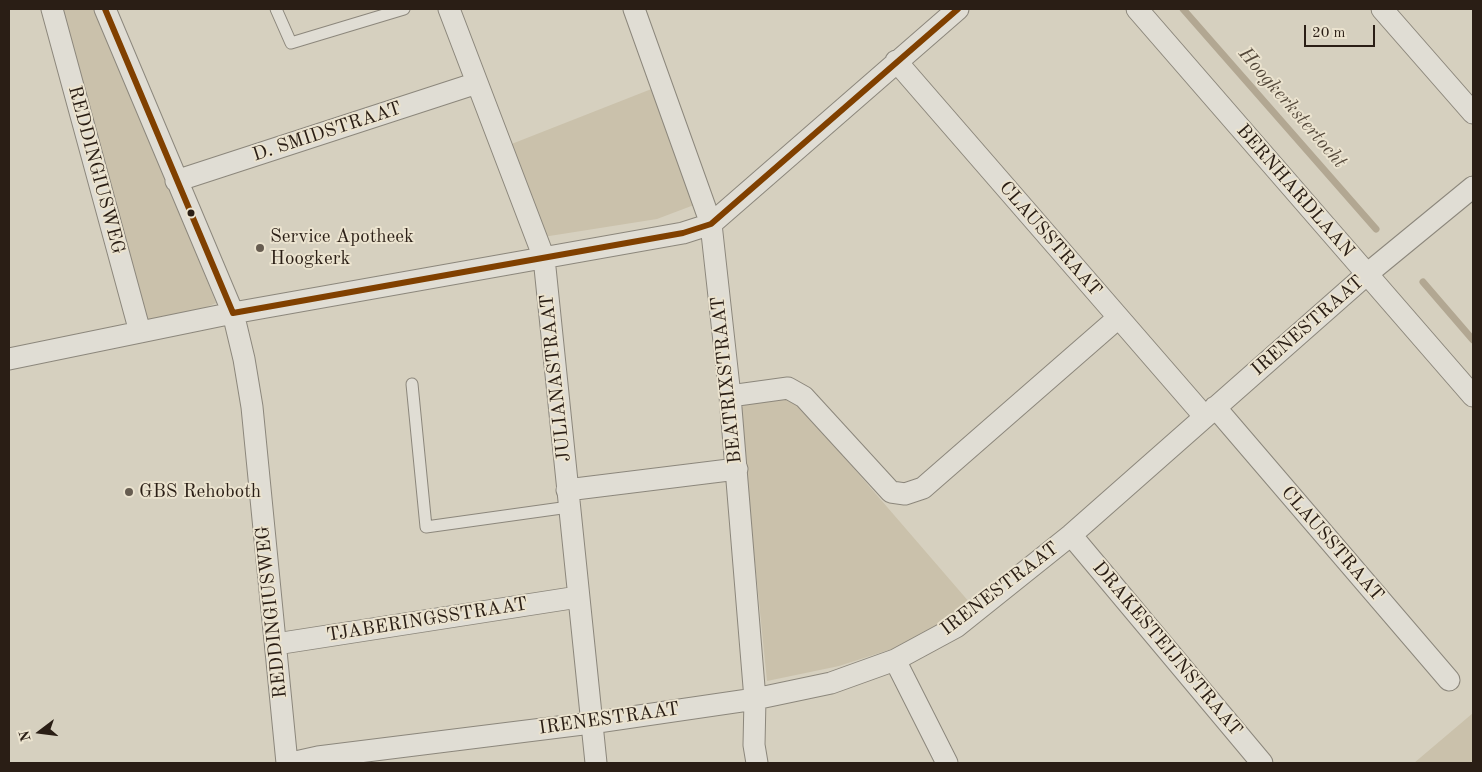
<!DOCTYPE html>
<html>
<head>
<meta charset="utf-8">
<style>
	body { margin:0 }
	#map { position:relative; width:1482px; height:772px; overflow:hidden; background:#d6d0bf; font-family:"Old Standard TT",serif }
	canvas { display:block }
	.frame { position:absolute; inset:0; border:10px solid #2a1e15; pointer-events:none }
	.north { position:absolute; left:15px; top:707px; width:50px; height:50px; -webkit-text-stroke:4px #ebe3cf; paint-order:stroke; rotate:255deg; font-size:14px; font-weight:700; line-height:20px; text-align:center; color:#2a1e15 }
	.north::after { content:''; display:block; margin:auto; width:18px; height:22px; background:#2a1e15; clip-path:polygon(50% 0,100% 100%,50% 72%,0 100%) }
	.scale { position:absolute; left:1304px; top:25px; width:71px; height:22px; box-sizing:border-box; border:2px solid #2a1e15; border-top:0; padding-left:6px; font-size:15px; line-height:18px; white-space:nowrap; color:#2a1e15; -webkit-text-stroke:4px #ebe3cf; paint-order:stroke }
</style>
</head>
<body>
<div id="map">
<canvas width="1482" height="772"></canvas>
<div class="frame"></div>
<div class="north">N</div>
<div class="scale">20 m</div>
</div>
<script>
const ctx = document.querySelector('canvas').getContext('2d');
ctx.lineJoin = 'round';
function fill(path, color) { ctx.fillStyle = color; ctx.fill(path, 'evenodd'); }
const shape = rows => new Path2D(rows.map(r => 'M' + r).join(''));
function stroke(path, color, width, dash) { ctx.strokeStyle = color; ctx.lineWidth = width; ctx.lineCap = dash ? 'butt' : 'round'; ctx.setLineDash(dash || []); ctx.stroke(path); }
function label(font, color, halo, rows, align = 'center') {
  ctx.font = font + ' "Old Standard TT",serif'; ctx.lineWidth = 4; ctx.setLineDash([]); ctx.textBaseline = 'middle'; ctx.strokeStyle = halo; ctx.fillStyle = color; for (const [text, x, y, turn = 0] of rows) {
    ctx.save(); ctx.translate(x, y); ctx.rotate((+turn || 0) * Math.PI / 180); ctx.textAlign = isNaN(turn) ? turn : align; if (halo) ctx.strokeText(text, 0, 0); ctx.fillText(text, 0, 0); ctx.restore();
  }
}
fill(shape([
	[59,9,98,9,216,303,202,309,143,323],
	[654,88,694,205,657,219,543,237,509,145],
	[793,398,970,603,938,628,892,649,839,666,767,681,739,404],
	[1473,713,1473,763,1414,763]
]), '#cac1ab');
stroke(shape([
	[1183,9,1376,229],
	[1423,282,1473,340]
]), '#b2a792', 7);
const service = shape([
	[276,9,291,43,404,9],
	[412,384,426,527,569,507]
]);
const minor = shape([
	[52,9,140,332],
	[105,9,233,313,244,359,252,407,287,763],
	[449,9,544,258,596,763],
	[634,9,711,224,730,396,755,699,754,745,757,763],
	[1137,9,1473,396],
	[1382,9,1473,113],
	[896,61,1205,417],
	[176,181,477,83],
	[9,359,233,313,683,233,711,224,958,9],
	[730,396,788,388,804,397,891,492,905,494,923,488,1118,318],
	[1215,407,1449,680],
	[567,490,737,469],
	[1071,535,1262,763],
	[276,644,578,597],
	[895,660,947,763],
	[291,763,318,757,591,723,755,699,831,683,895,660,956,627,1071,535,1367,274,1473,187]
]);
stroke(service, '#8c877c', 13);
stroke(minor, '#8c877c', 23);
stroke(service, '#e0ddd4', 11);
stroke(minor, '#e0ddd4', 21);
stroke(shape([
	[105,9,233,313],
	[233,313,683,233,711,224,958,9]
]), '#804000', 6);
for (const [x, y, r, color] of [
	[191,213,4.5,"#2a1e15"],
	[260,248,5,"#665c50"],
	[129,492,5,"#665c50"]
]) { const dot = new Path2D(); dot.arc(x, y, r, 0, 2 * Math.PI); ctx.fillStyle = color; ctx.fill(dot); stroke(dot, '#ebe3cf', 2); }
label('19px', '#2a1e15', '#ebe3cf', [
	["D. SMIDSTRAAT",327,132,-18],
	["REDDINGIUSWEG",96,170,75],
	["BERNHARDLAAN",1295,191,49],
	["CLAUSSTRAAT",1050,239,49],
	["IRENESTRAAT",1308,326,-41],
	["JULIANASTRAAT",556,378,-96],
	["BEATRIXSTRAAT",727,380,-96],
	["CLAUSSTRAAT",1332,544,49],
	["IRENESTRAAT",1000,589,-37],
	["REDDINGIUSWEG",272,612,-96],
	["TJABERINGSSTRAAT",427,620,-9],
	["DRAKESTEIJNSTRAAT",1167,649,50],
	["IRENESTRAAT",609,719,-8]
]);
label('19px', '#2a1e15', '#ebe3cf', [
	["Service Apotheek",270,237],
	["Hoogkerk",270,259],
	["GBS Rehoboth",139,492]
], 'left');
label('italic 20px', '#54483a', '#ebe3cf', [
	["Hoogkerkstertocht",1292,108,49]
]);
</script>
</body>
</html>
